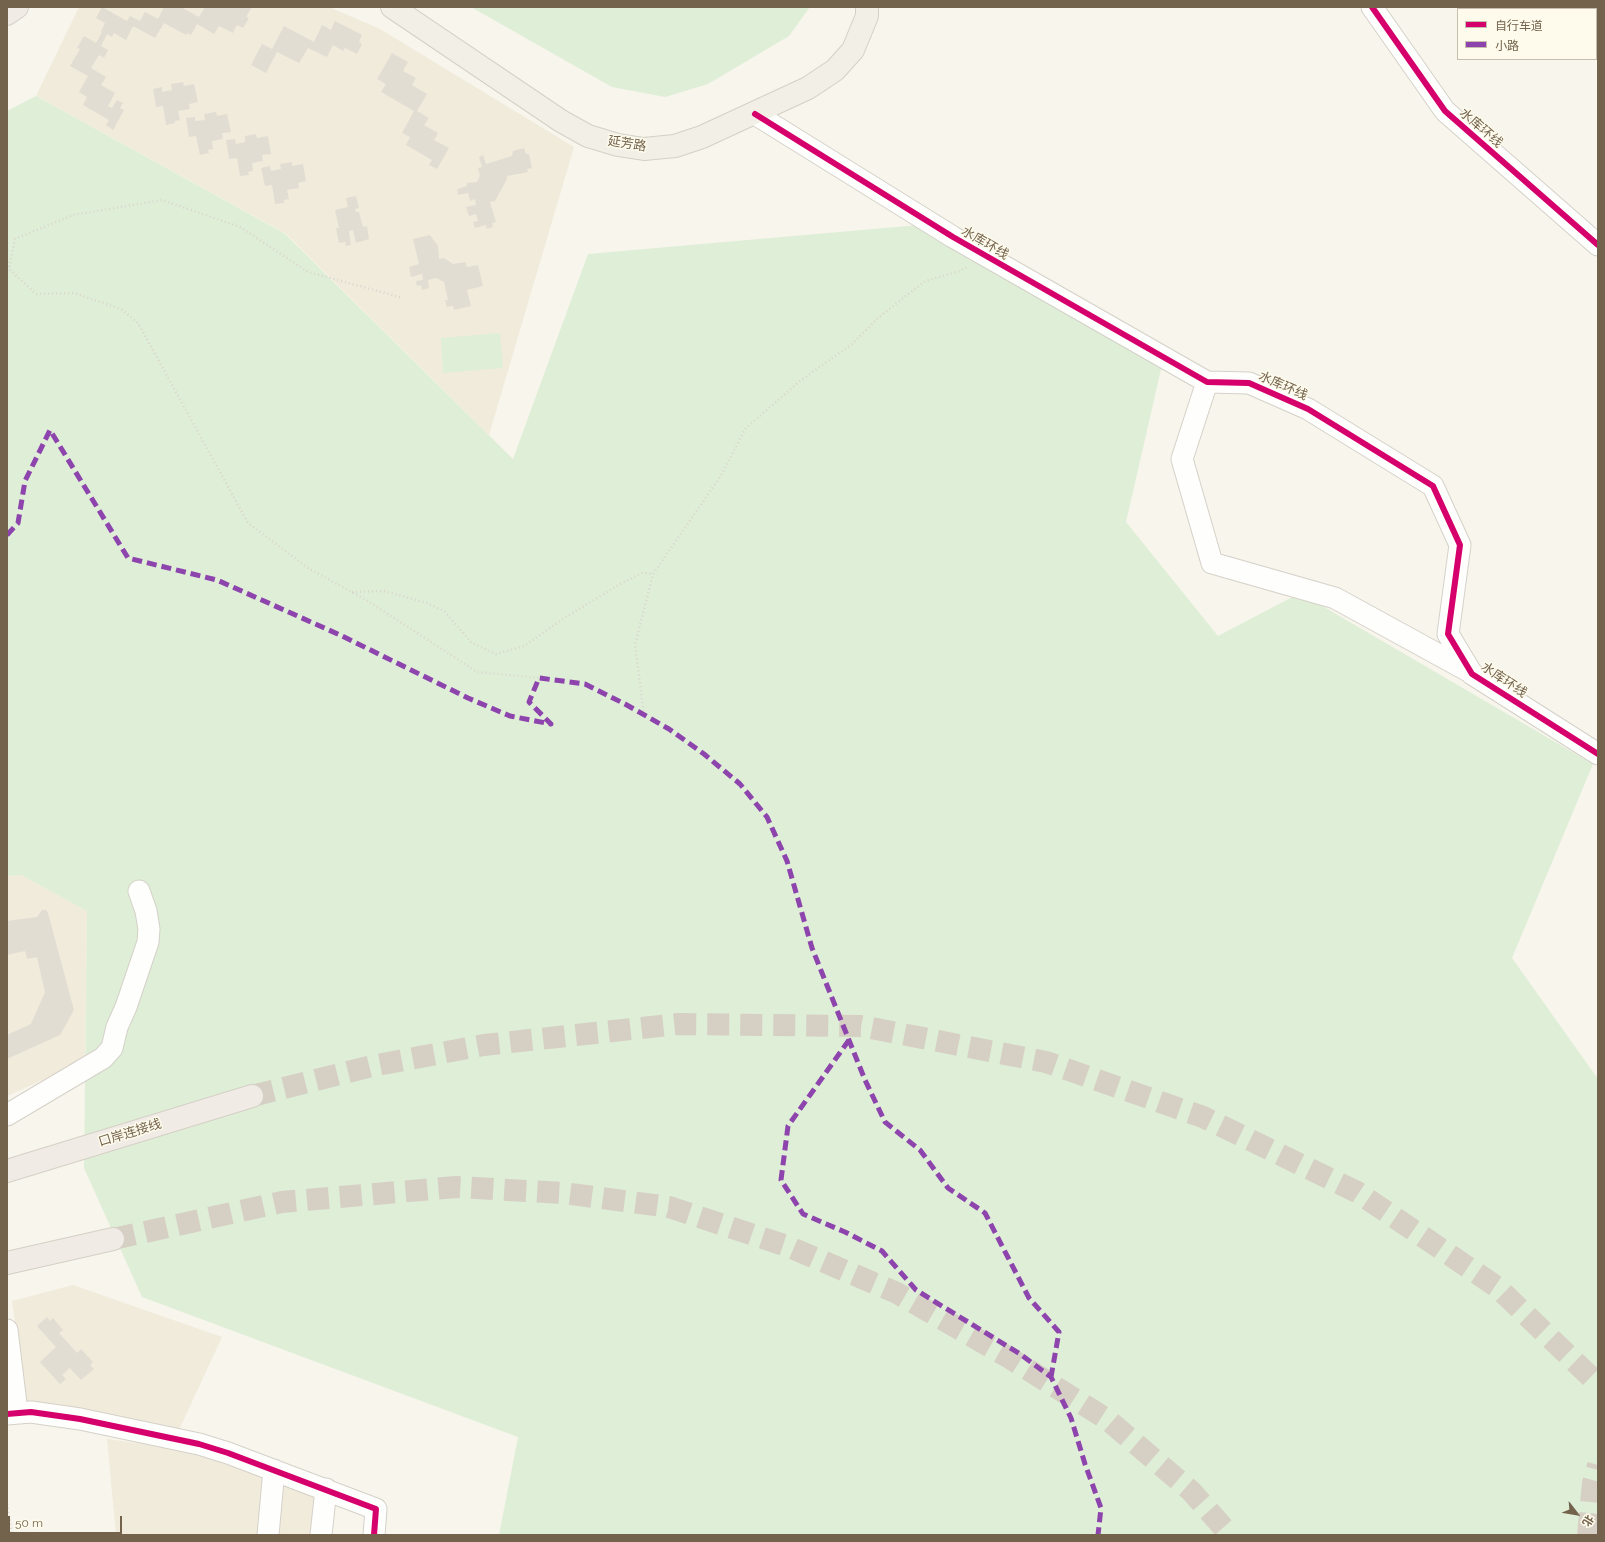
<!DOCTYPE html>
<html>
<head>
<meta charset="utf-8">
<style>
	body { margin:0 }
	#map { position:relative; width:1605px; height:1542px; overflow:hidden; background:#f7f5ec; font-family:Raleway,"Noto Sans SC",sans-serif }
	canvas { display:block }
	.frame { position:absolute; inset:0; border:8px solid #74634c; pointer-events:none }
	.legend { position:absolute; left:1457px; top:8px; width:140px; height:52px; box-sizing:border-box; background:#fefbed; border:1px solid #c7bead; margin:0; padding:5px 7px; list-style:none; font-size:12px; color:#74634c }
	.legend li { display:flex; align-items:center; gap:8px; height:20px }
	.legend b { width:20px; border:1px solid #c7bead }
	.north { position:absolute; left:1557px; top:1494px; width:40px; height:40px; -webkit-text-stroke:3px #fefbed; paint-order:stroke; rotate:121deg; font-size:11px; font-weight:700; line-height:16px; text-align:center; color:#74634c }
	.north::after { content:''; display:block; margin:auto; width:14px; height:18px; background:#74634c; clip-path:polygon(50% 0,100% 100%,50% 72%,0 100%) }
	.scale { position:absolute; left:8px; top:1516px; width:114px; height:18px; box-sizing:border-box; border:2px solid #74634c; border-top:0; padding-left:5px; font-size:12px; line-height:14px; white-space:nowrap; color:#74634c; -webkit-text-stroke:3px #fefbed; paint-order:stroke }
</style>
</head>
<body>
<div id="map">
<canvas width="1605" height="1542"></canvas>
<div class="frame"></div>
<ul class="legend">
<li><b style="height:5px;background:#d6006c"></b>自行车道</li>
<li><b style="height:5px;background:#8e44ad"></b>小路</li>
</ul>
<div class="north">北</div>
<div class="scale">50 m</div>
</div>
<script>
const ctx = document.querySelector('canvas').getContext('2d');
ctx.lineJoin = 'round';
function fill(path, color) { ctx.fillStyle = color; ctx.fill(path, 'evenodd'); }
const shape = rows => new Path2D(rows.map(r => 'M' + r).join(''));
function stroke(path, color, width, dash) { ctx.strokeStyle = color; ctx.lineWidth = width; ctx.lineCap = dash ? 'butt' : 'round'; ctx.setLineDash(dash || []); ctx.stroke(path); }
function label(font, color, halo, rows, align = 'center') {
  ctx.font = font + ' Raleway,"Noto Sans SC",sans-serif'; ctx.lineWidth = 3; ctx.setLineDash([]); ctx.textBaseline = 'middle'; ctx.strokeStyle = halo; ctx.fillStyle = color; for (const [text, x, y, turn = 0] of rows) {
    ctx.save(); ctx.translate(x, y); ctx.rotate((+turn || 0) * Math.PI / 180); ctx.textAlign = isNaN(turn) ? turn : align; if (halo) ctx.strokeText(text, 0, 0); ctx.fillText(text, 0, 0); ctx.restore();
  }
}
fill(shape([
	[79,7,329,7,380,29,574,147,489,435,285,233,36,96],
	[21,875,87,911,85,1061,7,1096,7,876],
	[73,1285,222,1337,178,1432,26,1402,12,1301],
	[107,1439,195,1451,315,1495,311,1535,116,1535]
]), '#f0ebdb');
fill(shape([
	[471,7,810,7,789,36,708,84,665,97,612,87],
	[36,96,284,233,513,459,588,254,919,225,1162,365,1126,522,1218,636,1300,593,1593,764,1512,958,1598,1079,1598,1535,499,1535,518,1437,142,1297,84,1168,87,911,21,875,7,876,7,111],
	[500,333,503,368,443,373,441,338]
]), '#dfeed7');
fill(shape([
	[102,7,127,21,130,16,140,21,145,12,158,19,164,7,181,7,199,17,205,7,252,7,246,17,249,18,243,28,237,25,233,33,219,26,214,34,197,24,191,35,187,33,186,35,164,23,155,38,133,26,126,40,114,33,112,37,107,34,101,46,108,50,104,58,99,55,91,68,106,77,101,85,115,93,108,106,112,108,117,100,123,103,120,108,124,110,113,130,106,125,109,120,83,105,87,97,79,92,88,76,70,66,80,49,77,48,84,36,96,43,102,32,101,31,105,23,96,18],
	[335,21,362,35,359,42,362,44,357,54,345,48,343,51,333,45,327,57,308,48,299,63,277,52,266,73,251,65,262,44,272,49,284,26,314,42,322,25,331,30],
	[392,53,408,62,403,71,416,78,412,85,427,94,417,111,429,118,424,125,438,133,434,140,449,148,437,169,429,165,432,160,406,145,410,137,402,133,414,111,381,92,386,84,377,79],
	[183,82,184,86,194,84,198,102,189,104,190,109,178,111,180,120,175,121,175,123,166,125,163,106,156,107,153,89,162,87,162,92,172,90,171,84],
	[216,112,217,116,227,114,231,132,222,133,223,139,212,141,213,149,208,150,209,153,200,155,196,136,189,137,186,118,195,117,195,121,205,120,204,114],
	[256,134,257,138,268,136,271,154,262,155,263,161,252,163,253,171,248,172,249,175,240,176,237,158,229,159,226,140,235,139,236,144,245,142,245,136],
	[524,148,526,154,529,154,532,168,527,169,528,172,507,176,507,179,495,201,490,202,496,222,492,223,493,227,487,229,486,225,475,228,473,222,478,221,476,214,469,216,466,207,476,205,475,199,470,201,468,193,458,195,457,189,467,186,467,183,477,182,480,176,478,168,482,167,479,157,483,155,486,164,512,156,513,151],
	[292,162,292,166,303,164,306,181,298,183,299,188,287,190,289,199,284,200,284,203,275,204,272,185,265,186,261,168,270,166,271,171,281,169,280,164],
	[356,196,359,208,355,209,356,212,359,212,363,227,367,226,369,239,356,243,353,230,349,231,351,245,346,246,345,242,339,243,336,228,339,228,335,210,348,207,346,198],
	[430,235,438,246,439,259,444,258,453,264,465,262,467,267,478,265,483,286,467,290,471,306,454,310,453,306,447,307,445,300,448,300,444,282,436,278,428,280,429,288,422,290,421,285,417,286,416,281,423,280,422,274,411,277,409,267,419,264,413,239],
	[42,910,46,910,48,913,74,1010,60,1035,7,1059,7,1035,31,1024,45,992,37,957,27,959,25,951,7,955,7,921,37,917],
	[47,1317,50,1321,53,1318,63,1330,59,1333,77,1353,81,1349,93,1362,90,1365,94,1369,81,1380,70,1368,62,1375,66,1379,60,1384,40,1362,56,1347,37,1326]
]), '#e2ddd3');
stroke(shape([
	[252,1096,372,1066,484,1045,678,1024,861,1026,1046,1062,1203,1117,1357,1192,1497,1287,1598,1384],
	[113,1239,282,1202,456,1187,564,1193,669,1207,787,1246,897,1293,1008,1357,1108,1420,1191,1491,1230,1535],
	[1588,1535,1593,1483,1598,1465]
]), '#d6d0c4', 22, [22, 11]);
const minor = shape([
	[1372,7,1445,111,1598,245],
	[755,114,953,237,1207,382,1249,383,1308,409,1433,486,1460,545,1448,634,1472,674,1598,754],
	[1207,382,1182,459,1212,563,1335,598,1472,673],
	[7,1115,103,1058,112,1048,117,1027,126,1007,148,942,149,929,146,911,139,891],
	[7,1330,17,1412],
	[7,1414,31,1412,80,1419,199,1444,228,1453,376,1509,374,1535],
	[268,1535,274,1470],
	[321,1535,326,1489]
]);
const major = shape([
	[392,7,561,121,588,136,618,145,644,149,675,146,702,137,808,88,835,70,853,50,867,16,867,7]
]);
const highway = shape([
	[7,14,17,7],
	[7,1171,252,1096],
	[7,1263,113,1239]
]);
stroke(minor, '#d5d1c9', 23);
stroke(major, '#d5d0c6', 24);
stroke(highway, '#d5d0c6', 24);
stroke(shape([
	[400,297,308,272,240,227,162,200,73,215,15,239,9,269,36,294,74,293,121,309,138,323,248,523,308,568,368,601,477,672,539,678],
	[352,592,384,591,427,603,444,611,472,643,496,654,524,646,566,617,622,583,642,573,653,574],
	[644,715,635,645,653,574,722,474,745,429,800,381,852,344,878,318,925,281,960,271,968,267],
	[7,1504,12,1535]
]), '#dad5ce', 2.5, [1, 3]);
stroke(minor, '#fefefc', 21);
stroke(major, '#f2f0e6', 22);
stroke(highway, '#f0ebe5', 22);
stroke(shape([
	[7,535,18,523,25,481,50,430,128,558,217,580,340,635,468,698,510,716,551,724,529,702,539,678,585,684,625,704,669,729,704,754,740,784,767,817,787,861,812,948,865,1080,885,1122,920,1150,948,1188,985,1213,1029,1298,1059,1332,1051,1377],
	[849,1040,788,1126,781,1180,803,1214,845,1232,882,1251,916,1290,1020,1354,1051,1377,1071,1418,1085,1464,1101,1508,1098,1535]
]), '#8e44ad', 5, [10, 5]);
stroke(shape([
	[1372,7,1445,111,1598,245],
	[755,114,953,237,1207,382,1249,383,1308,409,1433,486,1460,545,1448,634,1472,674,1598,754],
	[7,1414,31,1412,80,1419,199,1444,228,1453,376,1509,374,1535]
]), '#d6006c', 6);
label('13px', '#74634c', '#fefbed', [
	["水库环线",1481,128,41],
	["延芳路",627,144,9],
	["水库环线",985,243,30],
	["水库环线",1283,386,24],
	["水库环线",1504,680,34],
	["口岸连接线",130,1133,-17]
]);
</script>
</body>
</html>
